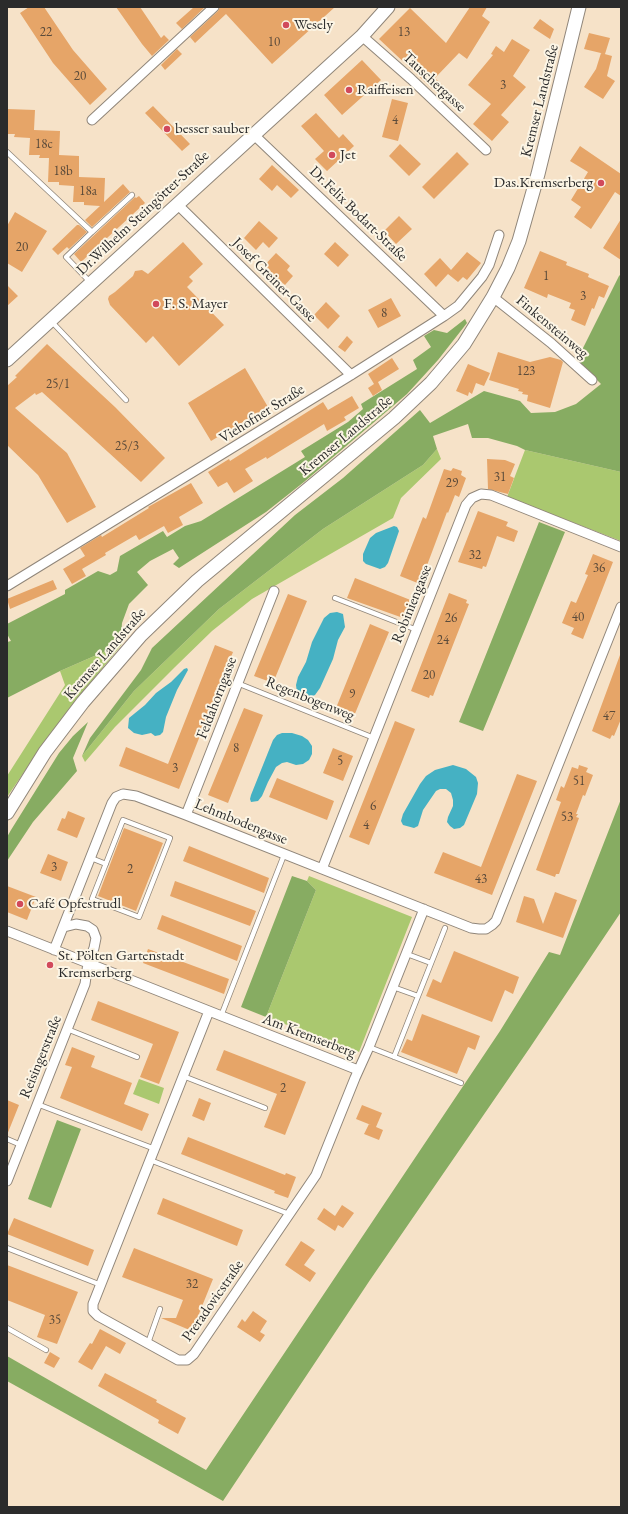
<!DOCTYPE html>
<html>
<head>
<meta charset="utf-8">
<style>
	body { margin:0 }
	#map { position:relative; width:628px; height:1514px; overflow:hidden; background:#f6e2c8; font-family:"EB Garamond",serif }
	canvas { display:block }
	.frame { position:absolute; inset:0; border:8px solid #2b2b2b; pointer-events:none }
</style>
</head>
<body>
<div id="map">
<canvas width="628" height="1514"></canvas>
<div class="frame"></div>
</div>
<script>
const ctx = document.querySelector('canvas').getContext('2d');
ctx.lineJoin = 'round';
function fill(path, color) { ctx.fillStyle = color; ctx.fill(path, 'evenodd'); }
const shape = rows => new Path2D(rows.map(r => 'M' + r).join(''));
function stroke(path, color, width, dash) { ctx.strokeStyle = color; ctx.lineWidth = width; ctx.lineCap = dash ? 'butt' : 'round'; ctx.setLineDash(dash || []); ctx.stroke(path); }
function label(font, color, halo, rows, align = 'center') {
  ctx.font = font + ' "EB Garamond",serif'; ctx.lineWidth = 4; ctx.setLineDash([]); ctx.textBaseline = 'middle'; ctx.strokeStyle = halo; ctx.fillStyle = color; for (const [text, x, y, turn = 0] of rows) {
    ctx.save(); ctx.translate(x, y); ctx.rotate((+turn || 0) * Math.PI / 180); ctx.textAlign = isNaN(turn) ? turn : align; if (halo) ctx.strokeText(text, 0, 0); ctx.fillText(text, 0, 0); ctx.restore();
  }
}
fill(shape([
	[437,449,441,459,401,498,393,518,252,599,212,631,175,667,115,727,85,762,82,756,134,691,219,609,323,529,423,465],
	[525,450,621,472,621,541,507,497],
	[121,637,122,644,79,697,40,749,7,797,7,776,65,685,60,671,115,647],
	[309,876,412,917,359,1052,266,1017,316,890,307,881],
	[139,1079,164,1088,159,1104,133,1094]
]), '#aac86f');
fill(shape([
	[621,274,621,472,525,450,517,446,488,438,472,438,468,424,433,436,437,449,423,465,323,529,219,609,134,691,82,756,90,738,141,670,152,648,295,515,343,478,420,410,430,423,484,391,520,401,531,413,555,412,576,404,601,384,577,360,619,276],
	[465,319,467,323,438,360,407,394,304,482,266,512,179,568,173,564,179,558,173,549,150,561,137,572,148,585,129,604,122,623,121,637,115,647,60,671,7,698,7,642,11,641,7,634,7,624,65,594,65,590,98,571,110,575,117,571,120,556,163,531,167,537,185,526,201,521,305,457,301,451,348,422,363,409,361,404,417,369,413,360,431,347,424,336,434,330,447,333],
	[539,522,565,532,483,731,459,722],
	[88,722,73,758,77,771,33,822,7,861,7,837,11,830,59,753,73,736],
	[621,799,621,912,529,1049,370,1280,223,1501,7,1381,7,1356,206,1470,500,1031,549,952,560,955],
	[292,876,307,881,316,890,266,1017,241,1007],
	[57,1120,81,1129,51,1208,28,1199]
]), '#87ac62');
fill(shape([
	[394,526,397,527,399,531,388,563,385,567,380,569,366,564,363,561,363,554,370,538,376,533],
	[337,612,343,614,345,627,338,640,333,659,320,688,315,695,308,698,303,697,297,693,296,685,298,677,306,662,312,642,324,618,330,613],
	[187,668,188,670,177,690,166,717,163,732,160,735,155,736,151,733,142,735,134,733,128,728,129,718,145,705,156,693,171,682,184,669],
	[282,733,292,733,302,736,308,740,312,746,312,754,309,760,303,764,296,765,287,762,282,763,276,767,268,782,262,796,258,801,251,802,250,799,251,795,273,740,277,735],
	[453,765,466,769,476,777,478,783,477,794,464,825,460,828,454,829,450,826,447,822,448,817,453,806,453,800,451,793,446,789,440,789,436,791,423,810,418,826,414,828,403,825,401,821,403,814,420,784,426,776,435,770]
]), '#45b1c3');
fill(shape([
	[29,7,44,7,73,50,107,89,90,105,53,63,20,13],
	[116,7,140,7,161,38,164,35,169,40,152,56,142,44],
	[194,7,205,7,182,29,176,23],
	[220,7,335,7,272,64,226,14,195,43,190,37,218,11],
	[470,7,487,7,482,16,490,22,467,59,459,53,435,78,447,89,442,98,379,39,410,8,446,43],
	[540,19,554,29,550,39,533,28],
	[589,33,610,38,605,54,584,49],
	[512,39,530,50,513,76,526,87,501,115,509,122,492,141,473,124,491,104,468,85,493,55,491,54,496,46,504,52],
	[177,49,182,54,165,70,161,65],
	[601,53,612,56,607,76,615,81,603,99,584,87,596,69],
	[362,60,381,80,342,115,324,95],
	[392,99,408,103,398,141,382,137],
	[153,106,190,144,182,151,145,113],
	[7,109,35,110,34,130,60,131,59,155,79,156,79,177,105,178,104,202,123,184,130,192,92,227,85,220,100,206,84,205,84,202,73,202,74,186,59,185,59,182,48,182,49,158,39,158,40,155,29,155,30,138,14,137,15,134,7,134],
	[316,113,339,138,343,134,354,146,327,171,315,159,324,151,301,126],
	[400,144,421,164,409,176,389,156],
	[580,146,621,174,621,196,615,192,591,229,574,217,581,207,571,200,588,172,570,161],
	[457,152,469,164,434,199,422,187],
	[272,165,299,190,291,198,277,185,272,191,259,179],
	[139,196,145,203,81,262,74,254,135,197,136,198],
	[15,212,47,231,22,272,7,263,7,226],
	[399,216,412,229,396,244,384,231],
	[621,219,621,260,603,248],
	[259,221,278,238,269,248,263,242,256,250,244,238],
	[77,225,79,225,87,232,69,249,67,247,58,255,52,249],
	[183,242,203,264,189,277,193,281,187,287,224,325,179,366,153,336,146,343,110,305,108,299,109,296,115,292,133,276,135,271,142,270,148,274],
	[335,242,349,255,338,267,324,254],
	[540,251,567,262,566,265,589,274,588,277,609,286,604,298,599,296,594,309,592,308,585,326,571,320,575,310,569,308,571,303,548,294,547,298,524,288],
	[467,252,481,263,467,280,463,277,458,282,448,274,436,287,424,274,440,258,451,270],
	[276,253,290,266,287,270,293,276,285,285,278,279,276,282,262,268],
	[7,285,18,296,7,306],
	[391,298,401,316,378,328,368,310],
	[326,302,340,316,328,329,314,315],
	[347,336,353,342,345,352,338,347],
	[47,344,115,407,165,458,141,482,42,392,36,395,35,393,15,408,67,453,96,507,67,523,38,475,7,445,7,386,17,377,15,376],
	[498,352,530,362,550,357,561,360,563,362,550,408,527,401,528,395,522,394,523,392,518,391,519,389,489,380],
	[392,358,399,369,378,382,382,390,373,396,368,388,374,384,368,374],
	[468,364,490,373,484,386,476,383,472,394,469,392,468,396,456,391],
	[245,368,268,407,211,441,188,403],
	[352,396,359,408,344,417,346,420,327,431,324,424,267,459,266,457,245,469,253,481,234,493,227,482,218,487,208,472,229,459,230,461,323,402,328,410],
	[487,459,505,460,515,464,510,476,514,478,508,494,488,489],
	[453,468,462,471,461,475,466,478,459,497,455,495,448,513,447,512,420,584,400,576,423,517,426,519,444,469,451,471],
	[191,483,203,503,179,517,183,525,168,533,164,526,139,540,136,535,105,553,106,555,82,569,86,576,72,584,63,569,85,556,80,548,101,535,102,537,149,508,148,507],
	[478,511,508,522,506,526,518,531,514,542,497,536,486,567,483,566,482,569,458,562],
	[593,554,613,562,583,639,571,634,574,628,562,623,571,601,576,603,588,575,585,574],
	[355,578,413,601,406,619,347,598],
	[53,580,57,589,10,609,7,599],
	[449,593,467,600,466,603,469,604,433,696,430,695,429,698,411,691],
	[288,594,307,601,273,683,254,676],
	[370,624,389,632,354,716,336,708],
	[215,645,233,652,179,789,119,766,126,747,168,764],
	[620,655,621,719,614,736,612,735,610,739,592,731],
	[244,708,263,715,228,803,208,795],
	[395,721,415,729,369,845,349,837],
	[333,748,353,756,343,781,323,773],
	[579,765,588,768,586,772,593,775,585,796,583,795,576,814,578,814,576,817,579,818,559,874,556,874,555,877,536,870,561,802,556,800,561,786,564,788,572,767,578,769],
	[517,774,537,781,492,895,434,873,443,852,481,867],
	[277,778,334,801,327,820,269,797],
	[68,811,85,818,77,838,57,830,62,818,65,819],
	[124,828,163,843,136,911,98,896],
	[189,846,269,878,264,893,183,861],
	[48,854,68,862,61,881,40,873],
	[175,881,256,911,250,926,170,896],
	[7,886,36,897,27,920,7,912],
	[555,892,577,900,563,938,516,922,524,896,534,899,543,924],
	[162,915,242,946,237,961,157,929],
	[148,949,229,979,224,994,143,963],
	[454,951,519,977,513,994,505,990,492,1022,426,996,433,979,441,983],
	[98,1001,179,1032,159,1084,140,1077,153,1044,91,1020],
	[422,1014,480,1036,475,1050,468,1047,457,1074,401,1052,407,1039,412,1041],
	[72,1047,95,1056,91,1067,132,1083,124,1104,149,1114,142,1131,60,1098,72,1067,65,1065],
	[224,1050,306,1082,285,1135,264,1127,277,1094,216,1070],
	[199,1098,211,1103,204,1121,192,1116],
	[7,1100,19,1105,7,1135],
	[362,1105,382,1113,376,1127,383,1130,379,1140,364,1134,369,1124,371,1125,356,1119],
	[188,1137,285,1175,286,1173,296,1177,288,1198,274,1193,275,1191,181,1154],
	[163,1198,243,1230,237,1246,157,1214],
	[342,1205,354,1213,343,1228,338,1225,335,1231,317,1219,324,1208,335,1216],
	[14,1218,94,1250,88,1266,7,1234],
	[301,1241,315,1250,304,1265,316,1273,310,1282,285,1265],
	[134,1248,213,1279,192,1331,161,1318,176,1318,183,1300,122,1277],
	[7,1265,78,1292,57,1344,37,1337,45,1315,7,1300],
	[253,1311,267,1321,260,1332,265,1335,260,1342,237,1327,242,1319,245,1322],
	[100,1329,126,1343,120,1354,106,1346,92,1370,78,1362,90,1343,92,1344],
	[50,1352,60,1358,54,1368,44,1363],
	[105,1373,157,1400,156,1402,186,1418,178,1434,158,1423,159,1420,98,1386]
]), '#e6a568');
const lane = shape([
	[7,152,92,232,132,195],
	[90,282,66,257,92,232],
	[52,322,126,400],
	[335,598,417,630],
	[237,683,374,738],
	[123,820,170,838,139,917,92,899,123,820],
	[91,858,106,864],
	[407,954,431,963],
	[393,987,418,996],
	[221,1016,284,855],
	[67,1029,137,1057],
	[369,1047,461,1083],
	[394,1057,445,928],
	[183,1076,265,1108],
	[37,1104,155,1149],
	[7,1139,21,1145],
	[150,1160,289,1214],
	[7,1248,101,1285],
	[7,1328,46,1350],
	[148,1343,160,1309]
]);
const street = shape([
	[362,36,411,79,486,150],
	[92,120,214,7],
	[253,134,444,316],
	[177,204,351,375],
	[493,297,551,343,592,380],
	[7,586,351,375,444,316,458,306,482,277,489,265,499,235],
	[186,815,274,591],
	[322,869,466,505,472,498,481,494,491,495,621,547],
	[7,931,358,1070],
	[54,950,112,803,116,797,123,794,136,796,186,815,471,928,479,929,486,929,492,925,496,921,621,607],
	[209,1011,93,1304,93,1311,98,1316,178,1360,187,1360,194,1354,316,1175,355,1078,369,1047,424,909],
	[7,1181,85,984,88,963,94,948,96,938,93,930,87,926,76,924,64,927]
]);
const secondary = shape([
	[7,360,362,36,388,7],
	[7,813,45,752,83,702,141,635,197,581,394,418,431,383,464,344,493,297,508,268,519,241,538,174,579,7]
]);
stroke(lane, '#90867a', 6);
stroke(street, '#90867a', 11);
stroke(secondary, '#90867a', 15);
stroke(lane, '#fff', 4.5);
stroke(street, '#fff', 9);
stroke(secondary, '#fff', 13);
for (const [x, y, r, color] of [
	[286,25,4,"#d1495b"],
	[349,90,4,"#d1495b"],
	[167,129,4,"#d1495b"],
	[332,155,4,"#d1495b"],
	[601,183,4,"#d1495b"],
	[156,304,4,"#d1495b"],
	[20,904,4,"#d1495b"],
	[50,965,4,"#d1495b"]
]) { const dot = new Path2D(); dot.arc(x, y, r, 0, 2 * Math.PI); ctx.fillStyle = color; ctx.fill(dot); stroke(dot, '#fcf5e5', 1.5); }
label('13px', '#5a4a3a', null, [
	["22",46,32],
	["13",404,32],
	["10",274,42],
	["20",80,76],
	["3",503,85],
	["4",395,120],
	["18c",44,144],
	["18b",63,171],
	["18a",88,191],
	["20",22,247],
	["1",546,276],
	["3",583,296],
	["8",384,313],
	["123",526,371],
	["25/1",58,384],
	["25/3",127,446],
	["31",500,477],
	["29",452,483],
	["32",475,555],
	["36",599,568],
	["40",578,617],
	["26",451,618],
	["24",443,640],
	["20",429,675],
	["9",352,694],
	["47",609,716],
	["8",236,748],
	["5",340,761],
	["3",175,768],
	["51",579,781],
	["6",373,806],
	["53",567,817],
	["4",366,825],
	["3",54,867],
	["2",130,869],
	["43",481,879],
	["2",283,1088],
	["32",192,1284],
	["35",55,1320]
]);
label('15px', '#2b2b2b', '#fcf5e5', [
	["Wesely",294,25],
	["Raiffeisen",357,90],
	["besser sauber",175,129],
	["Jet",340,155],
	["Das.Kremserberg",593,183,"right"],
	["F. S. Mayer",164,304],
	["Café Opfestrudl",28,904],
	["St. Pölten Gartenstadt",58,956],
	["Kremserberg",58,973]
], 'left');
label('15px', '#2b2b2b', '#fcf5e5', [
	["Tauschergasse",434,82,43],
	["Kremser Landstraße",540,101,-76],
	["Dr.Wilhelm Steingötter-Straße",143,213,-43],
	["Dr.Felix Bodart-Straße",358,214,44],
	["Josef Greiner-Gasse",274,280,45],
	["Finkensteinweg",552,327,40],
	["Viehofner Straße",262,414,-32],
	["Kremser Landstraße",346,436,-40],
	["Robiniengasse",412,604,-68],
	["Kremser Landstraße",105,654,-49],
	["Feldahorngasse",217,698,-69],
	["Regenbogenweg",310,699,22],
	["Lehmbodengasse",241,822,22],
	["Am Kremserberg",309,1036,21],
	["Reisingerstraße",41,1057,-68],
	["Preradovicstraße",213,1301,-55]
]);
</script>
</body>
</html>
